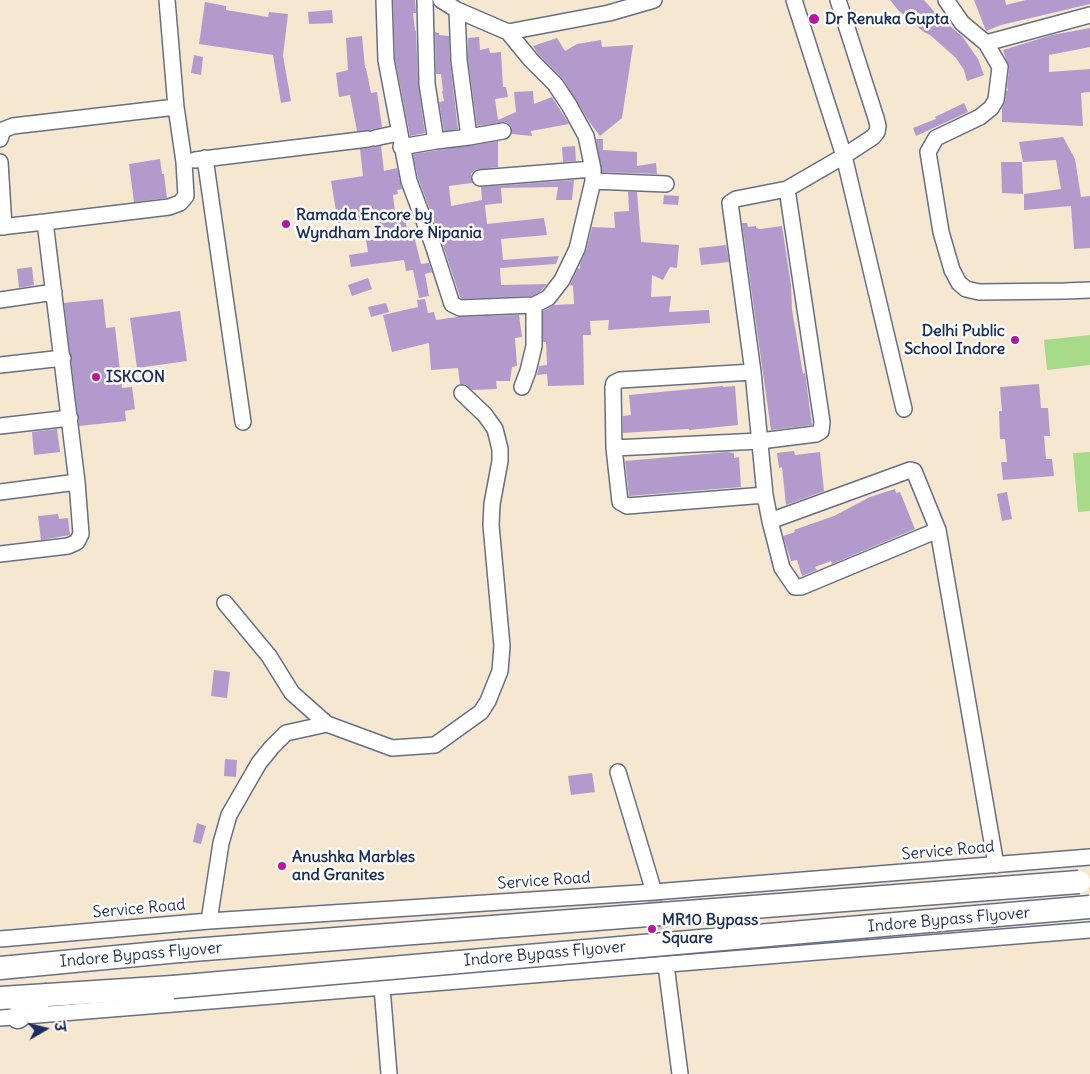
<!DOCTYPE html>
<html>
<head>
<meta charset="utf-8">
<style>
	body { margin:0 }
	#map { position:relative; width:1090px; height:1074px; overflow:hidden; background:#f5e7d0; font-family:Delius,"Playpen Sans Deva",sans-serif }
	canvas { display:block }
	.north { position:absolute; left:20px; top:1004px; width:50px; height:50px; -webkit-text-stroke:4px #fdfcf7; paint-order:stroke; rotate:82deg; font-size:14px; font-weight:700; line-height:20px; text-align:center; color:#1b2f5e }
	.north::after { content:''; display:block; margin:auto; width:18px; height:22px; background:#1b2f5e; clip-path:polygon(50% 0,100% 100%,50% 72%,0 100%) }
</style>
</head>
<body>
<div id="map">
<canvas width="1090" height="1074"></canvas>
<div class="north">उ</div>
</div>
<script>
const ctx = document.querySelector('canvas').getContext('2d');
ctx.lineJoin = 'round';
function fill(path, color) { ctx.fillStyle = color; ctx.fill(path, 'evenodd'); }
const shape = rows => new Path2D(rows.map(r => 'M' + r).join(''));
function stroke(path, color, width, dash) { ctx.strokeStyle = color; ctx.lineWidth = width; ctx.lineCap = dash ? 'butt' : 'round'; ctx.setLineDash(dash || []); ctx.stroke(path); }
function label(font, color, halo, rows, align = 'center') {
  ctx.font = font + ' Delius,sans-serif'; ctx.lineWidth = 5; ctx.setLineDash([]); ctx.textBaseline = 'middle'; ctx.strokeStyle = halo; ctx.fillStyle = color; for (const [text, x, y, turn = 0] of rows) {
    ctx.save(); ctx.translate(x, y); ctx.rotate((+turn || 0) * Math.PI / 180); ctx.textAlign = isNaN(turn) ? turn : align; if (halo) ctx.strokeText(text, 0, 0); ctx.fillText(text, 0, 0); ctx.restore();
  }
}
fill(shape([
	[1090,335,1090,365,1047,370,1044,340],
	[1090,452,1090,511,1078,512,1073,453]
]), '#a7da89');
fill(shape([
	[393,0,415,0,416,13,413,13,415,30,416,31,418,84,425,133,410,136,395,59],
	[890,0,924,0,938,16,962,36,978,59,984,75,967,81,964,70,956,58,930,35,924,32,898,10],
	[974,0,1005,0,1006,5,1026,0,1090,0,1090,4,1001,25,986,31],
	[205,2,226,6,226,10,268,17,269,12,288,14,283,56,291,101,281,103,273,55,199,44],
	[332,10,333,23,309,24,308,12],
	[1090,28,1090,47,1049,55,1049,72,1090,69,1090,92,1081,93,1083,126,1002,122,1002,108,1005,102,1006,91,1008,90,1007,87,1009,68,1003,50,1052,35],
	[435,32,439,33,439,35,449,36,450,61,458,129,444,131,439,102,444,101,442,91,443,91,441,74,436,74],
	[362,36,365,68,366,68,371,93,377,92,382,127,370,130,357,131,350,95,339,97,336,73,348,70,346,38],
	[479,37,480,50,489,48,490,53,501,52,503,87,506,87,508,97,495,99,498,120,516,112,514,92,533,91,534,104,552,97,569,124,531,131,532,136,512,134,510,125,506,122,477,126,468,59,468,38],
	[557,38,565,51,577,44,601,40,602,47,633,45,622,118,600,136,590,123,563,79,538,54,533,46],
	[194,55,203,57,201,75,191,73],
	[964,103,968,112,916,136,913,128,936,119,935,117],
	[1063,137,1075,159,1081,197,1090,196,1090,248,1074,249,1071,206,1024,210,1024,194,1061,189,1056,160,1023,162,1019,142],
	[596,139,603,139,603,150,637,152,637,166,656,163,657,174,602,172],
	[498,141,498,167,475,170,471,174,472,183,449,186,451,206,482,200,481,187,574,180,572,200,556,200,558,187,501,188,502,203,485,205,487,224,544,218,547,235,501,239,503,260,559,256,556,264,500,268,501,285,547,284,540,292,532,296,462,299,460,297,441,239,418,178,413,154],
	[381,146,384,171,397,168,402,189,397,190,398,194,393,195,395,212,403,210,407,229,412,228,421,264,429,263,432,272,425,274,429,296,419,298,413,270,406,271,404,260,351,267,349,255,368,252,366,240,379,233,377,219,338,223,331,181,363,176,360,149],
	[575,146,576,161,563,162,562,147],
	[160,159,162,174,164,174,167,198,134,202,129,164],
	[1001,162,1022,162,1023,194,1002,193],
	[628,192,637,192,641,242,679,245,677,268,670,267,663,280,652,275,651,297,671,296,669,312,709,310,710,323,608,330,609,320,590,321,591,335,583,335,584,385,548,386,547,374,537,375,539,366,547,365,546,342,543,342,543,311,554,305,574,304,573,286,570,285,578,268,580,269,580,264,586,251,592,227,615,228,614,212,629,211],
	[664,195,679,196,678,205,663,204],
	[742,223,747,223,748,227,756,226,756,228,760,229,782,226,791,285,792,310,803,374,805,373,812,425,771,430],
	[726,245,729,262,701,265,699,248],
	[32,267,34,285,19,288,17,269],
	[368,278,372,289,352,296,348,285],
	[103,299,106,328,115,327,122,388,132,387,135,409,125,411,126,421,79,426,64,303],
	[425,299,428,313,434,312,436,320,457,317,519,315,522,337,515,338,517,366,512,367,510,381,496,381,497,389,472,390,465,384,460,384,458,368,431,370,429,343,392,352,383,315,418,307,417,300],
	[386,303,389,312,371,317,368,307],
	[180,311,187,361,137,368,130,318],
	[1039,384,1041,408,1048,408,1050,436,1044,436,1046,459,1052,459,1054,476,1003,480,1001,462,1007,462,1005,439,1000,439,999,411,1002,411,1000,387],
	[723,386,723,387,735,386,738,425,689,430,689,429,670,430,623,433,623,416,631,415,629,395],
	[57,429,60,452,34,455,32,432],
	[794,451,795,455,820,452,824,491,786,505,782,467,779,468,777,453],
	[727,452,734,453,734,458,739,457,741,487,629,496,625,461],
	[895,489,896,493,900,492,915,529,832,564,831,561,815,567,817,570,802,576,797,560,791,561,783,536,795,532,794,530,834,516,870,497],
	[1007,492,1012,519,1002,521,997,494],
	[58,514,59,519,68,518,70,535,41,540,38,516],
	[214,670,230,672,227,698,211,696],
	[225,759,237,760,236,777,224,776],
	[592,773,595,792,571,795,568,776],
	[197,823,206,826,201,844,193,842]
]), '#b29bcc');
stroke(shape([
	[654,892,666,965]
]), '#c9c2b9', 15, [15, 8]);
const minor = shape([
	[384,0,386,60,409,181,432,242,452,304,460,308,534,305,548,298,562,280,577,249,593,181,593,169,586,136,569,105,555,84,531,60,508,32],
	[425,0,427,84,436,141,469,137,459,60,457,10],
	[441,0,457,10,508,32,609,13,654,0],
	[794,0,844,156,904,409],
	[946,0,962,23,986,43,1000,67,996,100,991,108,980,117,936,138,928,152,941,232,952,270,959,283,966,289,979,292,1065,291,1090,290],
	[986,43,1090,15],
	[469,137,503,131],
	[375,138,398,133],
	[0,139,3,130,13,126,176,107],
	[401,147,436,141],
	[205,158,243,422],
	[195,160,368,139],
	[0,162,4,227],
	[480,178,593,169],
	[593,181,666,184],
	[0,227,45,222],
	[0,300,54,292],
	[0,365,63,358],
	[753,372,620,380,614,383,613,387,614,448,620,502,627,506,765,495,770,521,910,470,914,471,938,530,996,865],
	[522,387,528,371,534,346,534,305],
	[0,426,70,418],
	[614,448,760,441,816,434,821,431,822,422,787,189],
	[0,492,77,482,45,222,169,207,180,203,186,196,184,162,176,107,167,0],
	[765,495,753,372,730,203,736,199,787,189,844,156,873,137,877,132,878,126,876,118,838,0],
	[770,521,782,568,795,587,801,587,938,530],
	[0,554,68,546,77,542,81,534,77,482],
	[225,603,269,656,292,693,327,724],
	[618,772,654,892],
	[209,921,221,843,229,815,259,763,272,747,286,733,327,724,392,748,435,745,481,712,488,701,500,671,502,646,491,525,492,504,500,461,500,449,495,429,485,415,462,393],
	[0,939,209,921,654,892,1090,857],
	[666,965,680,1074],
	[382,987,389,1074],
	[0,1018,1090,930]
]);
const highway = shape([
	[0,968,179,951],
	[0,998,173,987],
	[18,1017,45,995]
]);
stroke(minor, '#676f86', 18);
stroke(highway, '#676f86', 25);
stroke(minor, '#fff', 15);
stroke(highway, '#fff', 22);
const highwayBridge = shape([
	[179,951,1079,882],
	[173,987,1090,907]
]);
stroke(highwayBridge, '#676f86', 25, []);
stroke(highwayBridge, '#fff', 22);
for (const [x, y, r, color] of [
	[814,19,6,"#b5179e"],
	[286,224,5,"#b5179e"],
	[1015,340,5,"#b5179e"],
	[96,377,5,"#b5179e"],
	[282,866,5,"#b5179e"],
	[652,929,5,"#b5179e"]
]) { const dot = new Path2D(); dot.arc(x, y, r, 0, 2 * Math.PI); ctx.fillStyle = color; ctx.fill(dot); stroke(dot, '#fdfcf7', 2); }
label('bold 16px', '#1b2f5e', '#fdfcf7', [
	["Dr Renuka Gupta",825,19],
	["Ramada Encore by",296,215],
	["Wyndham Indore Nipania",296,233],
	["Delhi Public",1005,331,"right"],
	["School Indore",1005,349,"right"],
	["ISKCON",106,377],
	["Anushka Marbles",292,857],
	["and Granites",292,875],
	["MR10 Bypass",662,920],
	["Square",662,938]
], 'left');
label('16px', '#1b2f5e', '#fdfcf7', [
	["Service Road",948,851,-5],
	["Service Road",544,881,-4],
	["Service Road",139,909,-5],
	["Indore Bypass Flyover",949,920,-5],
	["Indore Bypass Flyover",545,954,-5],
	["Indore Bypass Flyover",141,955,-5]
]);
</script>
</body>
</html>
